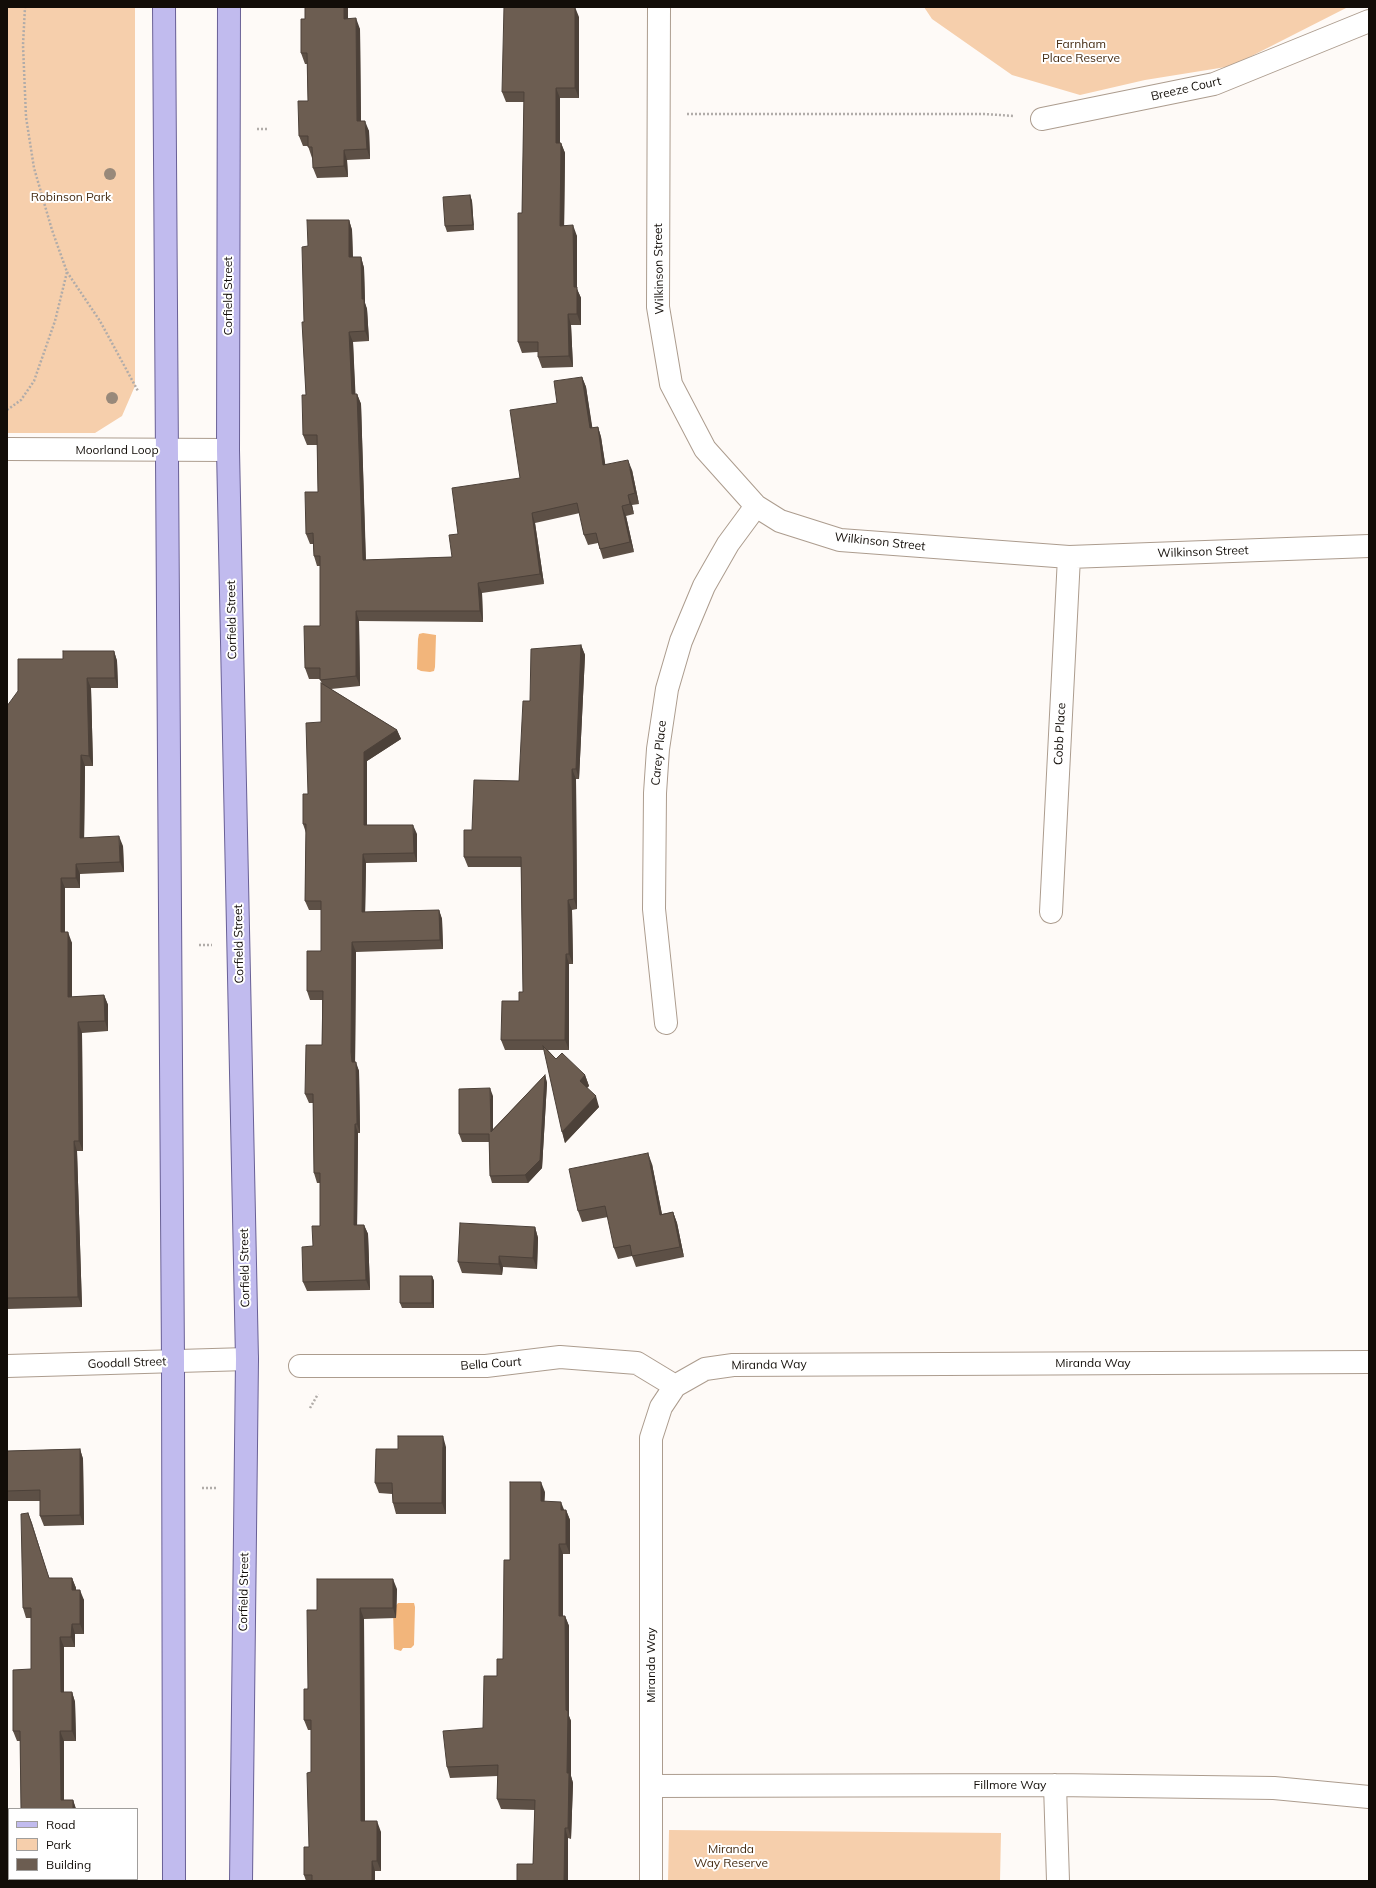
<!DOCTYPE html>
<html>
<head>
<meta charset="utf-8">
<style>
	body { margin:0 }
	#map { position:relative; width:1376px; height:1888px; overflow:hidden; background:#fefaf7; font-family:Mulish,sans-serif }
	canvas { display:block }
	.frame { position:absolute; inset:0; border:8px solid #120d08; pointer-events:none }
	.legend { position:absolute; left:8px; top:1808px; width:130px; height:72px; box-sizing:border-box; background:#fff; border:1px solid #a09e9c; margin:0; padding:5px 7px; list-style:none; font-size:12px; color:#120d08 }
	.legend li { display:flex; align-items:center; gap:8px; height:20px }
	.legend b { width:20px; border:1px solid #a09e9c }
</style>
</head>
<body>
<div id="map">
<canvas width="1376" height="1888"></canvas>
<div class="frame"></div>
<ul class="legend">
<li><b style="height:5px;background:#c1bbee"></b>Road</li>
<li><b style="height:11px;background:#f6cfac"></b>Park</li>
<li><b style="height:11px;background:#6c5d51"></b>Building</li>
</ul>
</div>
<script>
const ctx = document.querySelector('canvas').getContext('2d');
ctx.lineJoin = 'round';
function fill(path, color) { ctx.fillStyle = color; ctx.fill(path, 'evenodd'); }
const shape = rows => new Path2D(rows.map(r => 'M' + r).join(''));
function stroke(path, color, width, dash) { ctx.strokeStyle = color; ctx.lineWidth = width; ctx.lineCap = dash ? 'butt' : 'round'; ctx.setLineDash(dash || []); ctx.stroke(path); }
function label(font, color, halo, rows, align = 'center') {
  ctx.font = font + ' Mulish,sans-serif'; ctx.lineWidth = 4; ctx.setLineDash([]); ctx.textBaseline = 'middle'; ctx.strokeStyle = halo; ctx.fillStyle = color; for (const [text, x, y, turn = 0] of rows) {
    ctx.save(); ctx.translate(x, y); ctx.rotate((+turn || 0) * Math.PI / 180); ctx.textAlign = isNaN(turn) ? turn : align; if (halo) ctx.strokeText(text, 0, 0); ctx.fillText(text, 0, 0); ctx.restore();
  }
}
fill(shape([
	[7,7,135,7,135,386,122,416,95,433,7,433],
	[924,7,1348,7,1232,66,1145,80,1080,95,1012,75,932,19],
	[669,1830,1001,1833,1000,1881,668,1881]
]), '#f6cfac');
fill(shape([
	[423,633,436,635,435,667,434,671,430,672,421,671,417,669,418,639,419,634],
	[398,1603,414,1603,415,1607,414,1645,411,1648,403,1648,401,1651,394,1649,393,1609]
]), '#f2b57b');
const minor = shape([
	[659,7,658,307,671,384,705,449,756,506,780,521,840,540,1069,557,1369,546],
	[1042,119,1214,84,1369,21],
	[7,449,228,450],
	[1051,912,1069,557],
	[666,1023,654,909,655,793,658,749,667,689,681,641,704,586,728,544,756,506],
	[300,1366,486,1366,560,1357,637,1363,675,1386],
	[1055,1785,1058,1881],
	[651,1786,1055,1785,1274,1788,1369,1797],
	[651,1881,651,1438,661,1407,675,1386,705,1369,733,1365,1369,1362]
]);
const tertiary = shape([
	[7,1366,247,1359]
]);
const primary = shape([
	[164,7,173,1362,174,1881],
	[229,7,228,450,247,1359,241,1881]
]);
stroke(minor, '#ac9c8e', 24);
stroke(tertiary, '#ac9c8e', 24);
stroke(primary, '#696096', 24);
stroke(shape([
	[687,114,985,114,1014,116],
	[257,129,267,129],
	[67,272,100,321,138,391],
	[7,410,21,400,34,381,55,321,67,272,52,230,34,168,26,117,23,45,25,7],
	[199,945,212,945],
	[310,1408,318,1394],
	[202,1488,217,1488]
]), '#b1aca9', 2.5, [2, 2]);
stroke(minor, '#fff', 22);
stroke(tertiary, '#fff', 22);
stroke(primary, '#c1bbee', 22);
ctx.fillStyle = '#98897a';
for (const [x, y] of [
	[110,174],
	[112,398]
]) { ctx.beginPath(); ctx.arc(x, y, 6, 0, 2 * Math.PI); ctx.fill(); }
fill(shape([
	[579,17,579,98,560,98,560,143,561,143,565,153,564,225,577,236,577,289,581,298,581,325,571,325,573,367,542,368,538,357,538,352,522,353,518,342,522,213,524,102,506,102,502,92],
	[348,18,360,29,361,121,369,131,370,159,347,160,348,177,317,178,313,168,313,158,312,158,308,146,303,146,299,136,308,101,307,64,305,64,301,53,305,19],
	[470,195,472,201,474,230,447,232,445,226],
	[349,220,352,230,353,257,361,257,364,268,365,303,367,309,369,341,353,342,355,394,357,394,361,404,366,560,452,557,458,534,520,478,557,403,582,377,586,387,592,428,598,427,601,437,605,464,632,470,639,504,632,505,634,514,626,516,634,552,603,559,598,543,588,545,584,535,580,513,535,523,544,584,482,593,483,622,359,621,360,686,331,689,397,730,401,739,367,761,367,825,417,834,417,862,366,863,365,912,439,910,442,919,443,949,356,952,355,1062,359,1071,360,1133,358,1133,357,1225,364,1225,368,1234,370,1290,307,1291,303,1282,313,1246,320,1226,320,1183,317,1183,314,1173,313,1103,309,1103,305,1094,322,1045,322,1000,310,1000,307,991,321,951,321,910,309,910,305,901,306,833,303,824,308,794,321,722,322,684,320,679,309,679,305,668,320,626,320,566,317,566,314,556,313,544,310,544,306,534,318,492,317,445,307,445,303,435,306,395,304,322,308,246],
	[581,645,585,655,579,779,576,779,577,909,572,910,573,964,569,964,569,1050,548,1050,556,1059,585,1075,589,1086,587,1088,599,1107,565,1143,544,1050,505,1050,501,1040,523,992,521,867,468,867,464,857,472,830,519,781,530,701],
	[114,651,117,661,118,688,91,688,93,766,85,766,84,838,123,846,124,872,80,874,80,888,65,888,65,932,72,943,72,997,104,995,108,1005,108,1031,82,1033,83,1151,77,1151,82,1307,7,1309,7,706,63,659],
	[545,1075,547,1083,542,1168,528,1183,492,1183,490,1176,489,1142,462,1142,459,1134,493,1096,493,1129],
	[652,1164,662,1214,673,1212,677,1223,684,1257,636,1267,632,1256,618,1259,614,1248,608,1217,582,1222,578,1211],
	[535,1227,538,1238,537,1269,503,1267,502,1275,462,1273,458,1262],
	[432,1276,434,1281,434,1308,402,1308,400,1303],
	[446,1447,446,1514,396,1514,393,1503,392,1494,379,1493,375,1483,398,1449],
	[80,1449,83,1459,84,1525,44,1526,40,1516,40,1501,7,1501,7,1451],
	[545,1492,544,1501,564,1510,566,1510,570,1520,570,1554,563,1554,563,1616,565,1616,569,1626,569,1716,571,1721,571,1776,573,1783,571,1839,568,1838,568,1881,517,1881,533,1864,535,1810,501,1809,497,1799,498,1776,450,1778,447,1767,483,1728,497,1676,503,1659,510,1560],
	[28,1513,49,1578,72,1578,76,1588,76,1590,84,1600,84,1634,75,1634,75,1647,64,1647,64,1692,72,1692,75,1702,76,1741,64,1741,64,1800,73,1800,76,1809,21,1809,20,1741,17,1741,13,1731,31,1669,31,1618,26,1618,23,1608],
	[397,1589,396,1618,364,1619,365,1821,381,1832,381,1871,375,1871,375,1881,306,1881,304,1875,309,1847,311,1772,311,1730,308,1730,304,1720,317,1610],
	[7,1824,9,1824,9,1872,7,1873]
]), '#5d5046');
fill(shape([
	[344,7,348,7,348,29,344,19],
	[575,7,579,17,579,98,575,88],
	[356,18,360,29,361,131,357,121],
	[556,88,560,98,560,153,556,143],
	[365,121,369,131,370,159,367,149],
	[561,143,565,153,564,236,560,226],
	[344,150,347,160,348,177,344,166],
	[470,195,472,201,474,230,473,225],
	[349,220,352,230,353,267,349,257],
	[573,225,577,236,577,289,581,298,581,325,577,314,574,287],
	[361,257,364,268,365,303,367,309,369,341,365,331,362,299],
	[568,314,571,325,573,367,569,356],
	[349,332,353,342,356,404,352,394],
	[582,377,586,387,594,438,590,428],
	[357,394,361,404,366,570,363,560],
	[598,427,601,437,607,475,603,465],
	[628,460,632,470,639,504,635,493],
	[628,495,632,505,634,514,630,504],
	[622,506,626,516,634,552,630,542],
	[532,513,535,523,544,584,540,574],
	[478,583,482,593,483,622,480,611],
	[356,611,359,621,360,686,356,676],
	[581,645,585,655,579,779,576,769],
	[114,651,117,661,118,688,115,678],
	[87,678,91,688,93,766,89,756],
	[397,730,401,739,367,761,367,834,364,825,364,752],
	[81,755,85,766,84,848,80,838],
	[572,769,576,779,577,909,574,899],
	[413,825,417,834,417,862,414,853],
	[119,836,123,846,124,872,120,862],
	[363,854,366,863,365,921,362,912],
	[76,864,80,874,80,888,76,878],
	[61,878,65,888,65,943,61,932],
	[568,900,572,910,573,964,569,954],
	[439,910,442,919,443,949,440,940],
	[68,932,72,943,72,1008,68,997],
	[352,942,356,952,355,1071,352,1062,351,1052],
	[566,954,569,964,569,1050,565,1040],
	[104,995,108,1005,108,1031,105,1021],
	[78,1022,82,1033,83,1151,79,1141],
	[356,1062,359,1071,360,1133,357,1124],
	[545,1075,547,1083,542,1168,528,1183,525,1175],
	[585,1075,589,1086,583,1091,580,1081],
	[490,1088,493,1096,493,1140,491,1132],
	[596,1096,599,1107,565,1143,562,1132],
	[355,1124,358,1133,357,1234,354,1225],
	[74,1141,77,1151,82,1307,78,1297],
	[648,1153,652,1164,664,1225,660,1215],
	[673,1212,677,1223,684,1257,680,1247],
	[364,1225,368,1234,370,1290,366,1280],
	[535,1227,538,1238,537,1269,533,1258],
	[499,1256,503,1267,502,1275,499,1264],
	[432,1276,434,1281,434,1308,432,1303],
	[443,1436,446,1447,446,1514,442,1503],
	[80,1449,83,1459,84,1525,80,1515],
	[541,1482,545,1492,544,1512,541,1501],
	[561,1502,565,1512,561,1510],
	[566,1510,570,1520,570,1554,566,1544],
	[28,1513,32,1523,52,1588,49,1578],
	[559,1544,563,1554,563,1626,559,1616],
	[72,1578,76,1588,75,1600,72,1590],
	[393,1579,397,1589,396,1618,393,1608],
	[80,1590,84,1600,84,1634,80,1624],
	[360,1608,364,1619,365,1832,361,1821],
	[565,1616,569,1626,569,1716,571,1721,571,1776,573,1783,571,1839,568,1828],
	[72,1624,75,1634,75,1647,71,1637],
	[60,1637,64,1647,64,1703,61,1692],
	[72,1692,75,1702,76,1741,72,1731],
	[60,1731,64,1741,64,1809,61,1800],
	[73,1800,76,1809,73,1809],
	[377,1821,381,1832,381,1871,377,1861],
	[565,1828,568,1838,568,1881,564,1881],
	[372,1861,375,1871,375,1881,372,1881],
	[67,1879,70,1879,70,1881,67,1881]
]), '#4c4139');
const building = shape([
	[305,7,344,7,344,19,356,18,357,121,365,121,367,149,344,150,344,166,313,168,312,147,308,147,308,136,299,136,298,101,308,101,307,53,301,53,301,19,305,19,305,7],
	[504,7,575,7,575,88,556,88,556,143,561,143,560,226,573,225,574,287,577,287,577,314,568,314,569,356,538,357,538,342,518,342,518,213,522,213,524,92,502,92,504,7],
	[470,195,473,225,445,226,443,197,470,195],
	[307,220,349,220,349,257,361,257,362,299,364,299,365,331,349,332,352,394,357,394,363,560,452,557,449,535,458,534,452,488,520,478,510,410,557,403,554,381,582,377,590,428,598,427,603,465,628,460,635,493,628,495,630,504,622,506,630,542,600,549,596,533,584,535,577,503,532,513,540,574,478,583,480,611,356,611,356,676,320,680,320,668,305,668,304,626,320,626,320,556,314,556,313,533,306,534,305,492,318,492,317,435,303,435,302,395,306,395,302,322,304,322,302,247,308,246,307,220],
	[581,645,576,769,572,769,574,899,568,900,569,954,566,954,565,1040,501,1040,502,1001,519,1001,519,992,523,992,521,857,464,857,464,830,472,830,474,780,519,781,523,701,530,701,531,649,581,645],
	[63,651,114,651,115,678,87,678,89,756,81,755,80,838,119,836,120,862,76,864,76,878,61,878,61,932,68,932,68,997,104,995,105,1021,78,1022,79,1141,74,1141,78,1297,7,1298,7,706,18,691,18,659,63,659,63,651],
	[321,683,397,730,364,752,364,825,413,825,414,853,363,854,362,912,439,910,440,940,352,942,351,1052,352,1062,356,1062,357,1124,355,1124,354,1225,364,1225,366,1280,303,1282,302,1247,313,1246,312,1226,320,1226,320,1173,314,1173,313,1094,305,1094,306,1045,322,1045,323,991,307,991,307,951,321,951,321,901,305,901,306,824,303,824,303,794,308,794,306,723,321,722,321,683],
	[543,1046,556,1059,562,1053,585,1075,580,1081,596,1096,562,1132,543,1046],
	[545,1075,540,1160,525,1175,490,1176,489,1134,459,1134,459,1089,490,1088,491,1132,545,1075],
	[648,1153,660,1215,673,1212,680,1247,632,1256,630,1245,614,1248,605,1206,578,1211,569,1169,648,1153],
	[460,1223,535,1227,533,1258,499,1256,499,1264,458,1262,460,1223],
	[400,1276,432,1276,432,1303,400,1303,400,1276],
	[398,1436,443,1436,442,1503,393,1503,392,1483,375,1483,376,1449,398,1449,398,1436],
	[80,1449,80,1515,40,1516,40,1490,7,1491,7,1451,80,1449],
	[510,1482,541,1482,541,1501,561,1502,561,1510,566,1510,566,1544,559,1544,559,1616,565,1616,566,1710,568,1711,567,1773,569,1773,568,1828,565,1828,564,1881,517,1881,517,1864,533,1864,535,1800,497,1799,498,1765,447,1767,443,1731,483,1728,484,1676,497,1676,497,1659,503,1659,504,1560,510,1560,510,1482],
	[28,1513,49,1578,72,1578,72,1590,80,1590,80,1624,72,1624,71,1637,60,1637,61,1692,72,1692,72,1731,60,1731,61,1800,73,1800,73,1809,21,1809,20,1731,13,1731,13,1670,31,1669,31,1608,23,1608,21,1514,28,1513],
	[317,1579,393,1579,393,1608,360,1608,361,1821,377,1821,377,1861,372,1861,372,1881,312,1881,312,1875,304,1875,304,1847,309,1847,307,1773,311,1772,311,1720,304,1720,304,1689,308,1689,307,1610,317,1610,317,1579],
	[7,1824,9,1824,9,1862,7,1862,7,1824],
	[13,1879,67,1879,67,1881,13,1881,13,1879]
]);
fill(building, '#6c5d51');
stroke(building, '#4c4139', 1);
label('12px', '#452c13', '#fff', [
	["Farnham",1081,44],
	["Place Reserve",1081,58],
	["Robinson Park",71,197],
	["Miranda",731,1849],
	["Way Reserve",731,1863]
]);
label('12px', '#120d08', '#fff', [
	["Breeze Court",1186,89,-13],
	["Wilkinson Street",659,269,-91],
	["Corfield Street",228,296,-90],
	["Moorland Loop",117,450],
	["Wilkinson Street",880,542,6],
	["Wilkinson Street",1203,552,-2],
	["Corfield Street",232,620,-91],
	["Cobb Place",1060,734,-87],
	["Carey Place",659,753,-84],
	["Corfield Street",239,944,-91],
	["Corfield Street",245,1268,-91],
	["Goodall Street",127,1363,-2],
	["Miranda Way",1093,1363],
	["Bella Court",491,1364,-4],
	["Miranda Way",769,1365,-1],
	["Corfield Street",244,1592,-89],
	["Miranda Way",651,1665,-90],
	["Fillmore Way",1010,1785]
]);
</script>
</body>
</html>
